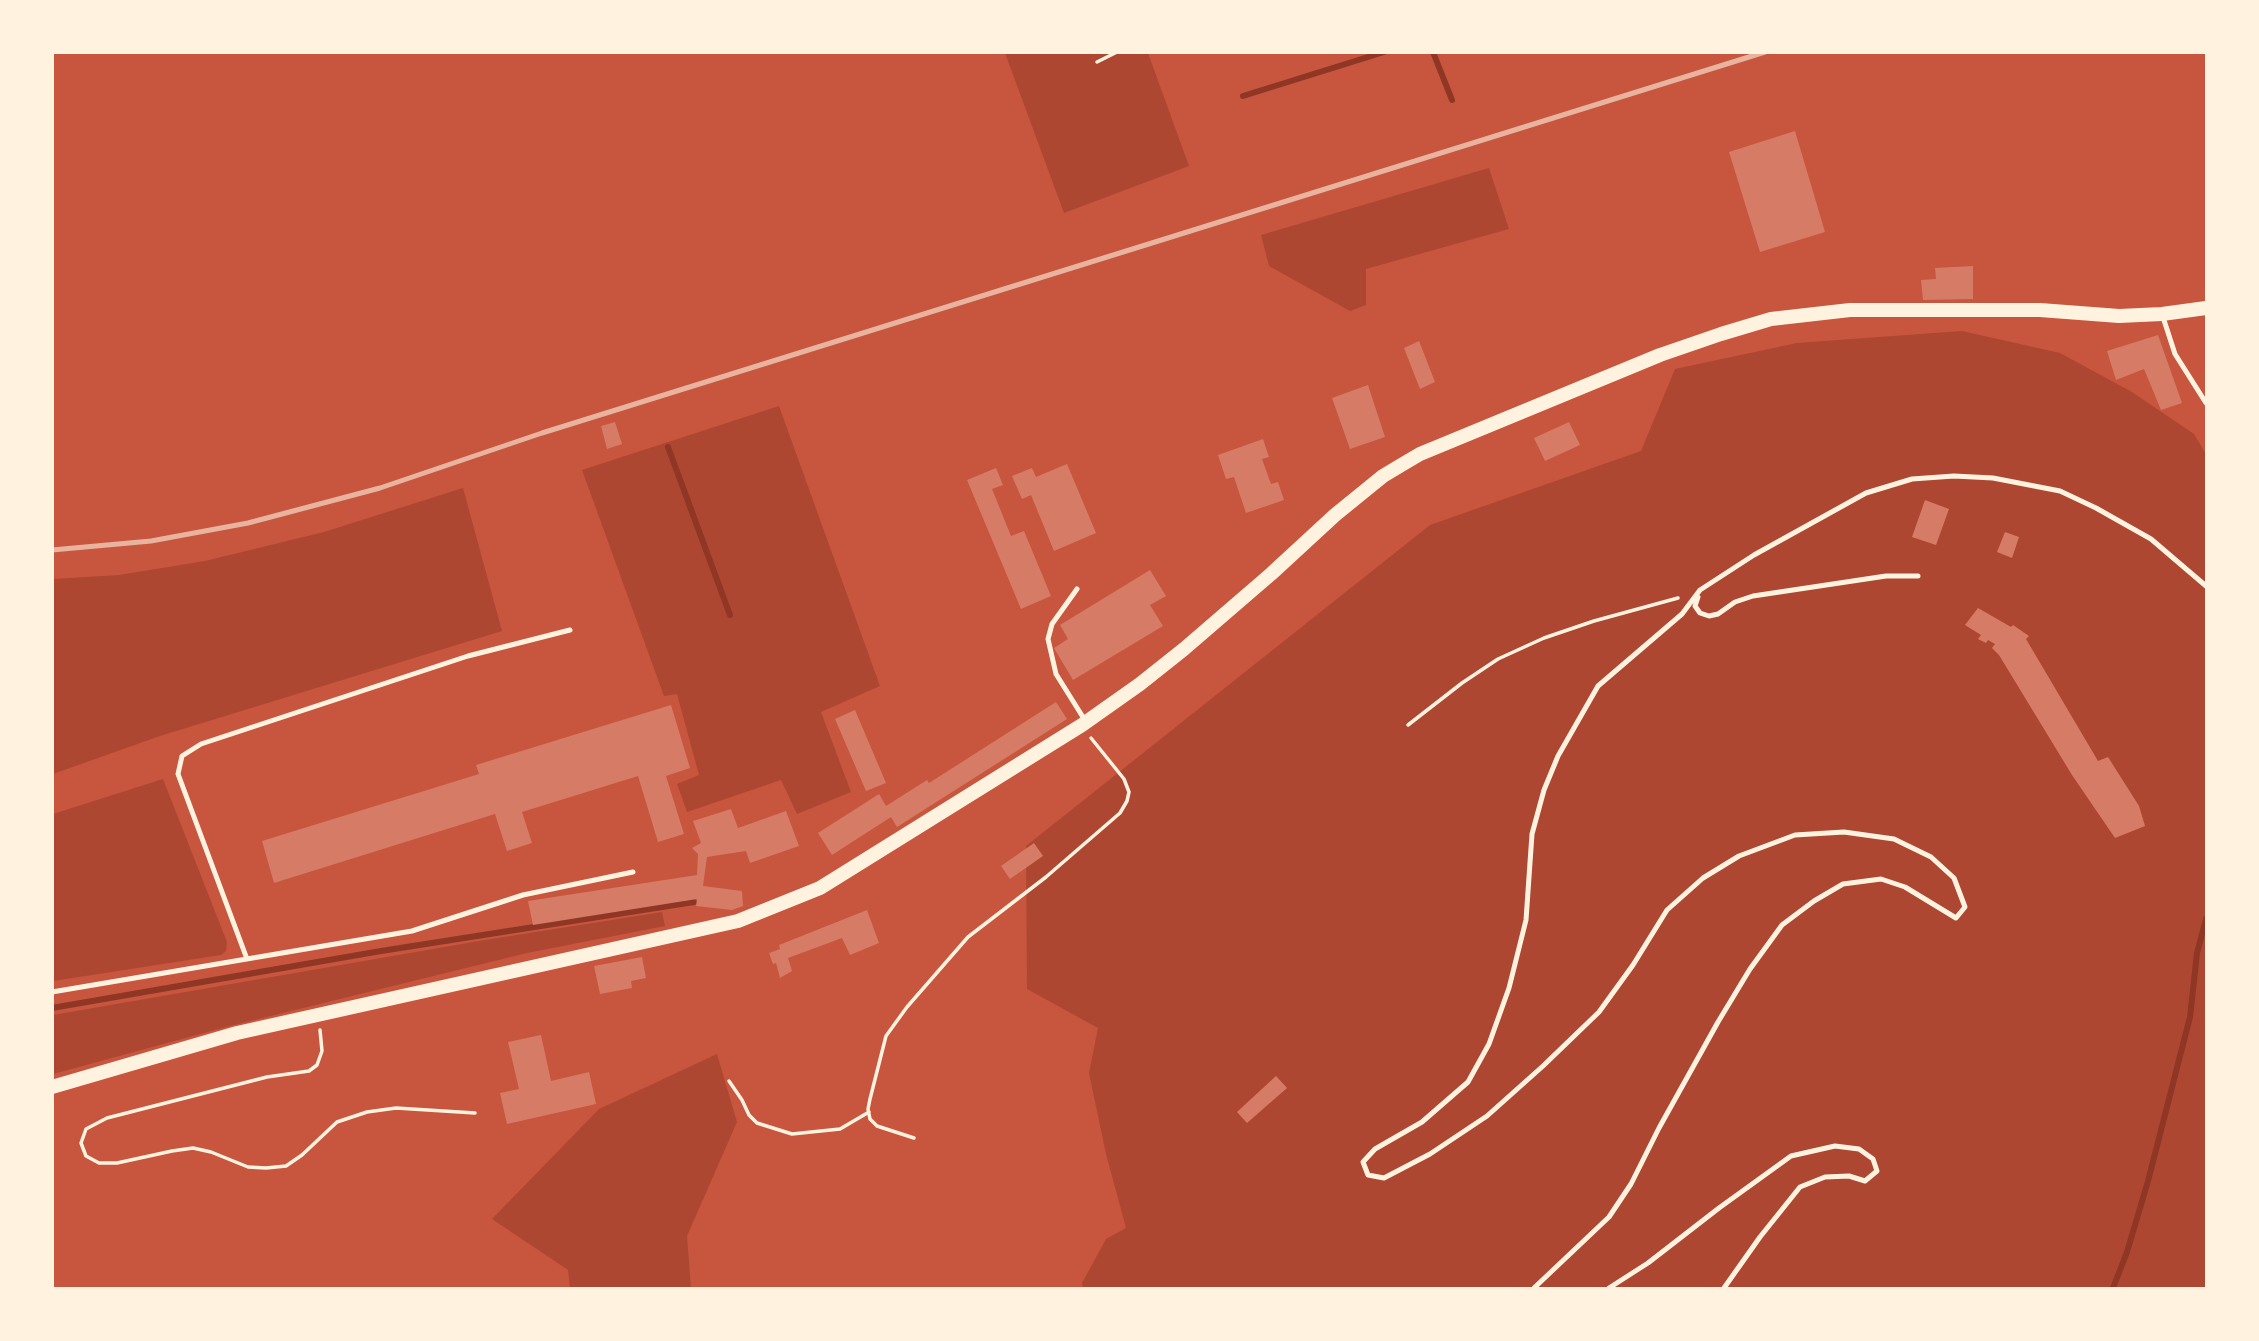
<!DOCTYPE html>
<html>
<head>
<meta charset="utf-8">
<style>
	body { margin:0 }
	#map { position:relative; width:2259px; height:1341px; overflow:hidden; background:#c8553d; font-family:"DejaVu Sans",sans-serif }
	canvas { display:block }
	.frame { position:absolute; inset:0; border:54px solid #fff3e0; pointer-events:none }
</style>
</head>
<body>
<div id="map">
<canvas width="2259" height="1341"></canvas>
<div class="frame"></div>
</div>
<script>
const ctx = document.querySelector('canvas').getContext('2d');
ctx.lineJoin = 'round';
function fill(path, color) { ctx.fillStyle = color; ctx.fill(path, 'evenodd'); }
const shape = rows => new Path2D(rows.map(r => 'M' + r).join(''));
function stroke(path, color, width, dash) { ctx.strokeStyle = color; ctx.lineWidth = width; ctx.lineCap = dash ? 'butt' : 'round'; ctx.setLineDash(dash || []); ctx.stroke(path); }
fill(shape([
	[1005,53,1148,53,1189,166,1064,213],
	[1489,168,1509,229,1366,269,1366,305,1350,311,1269,266,1261,235],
	[1962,331,2060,353,2132,392,2194,434,2206,454,2206,1288,1083,1288,1082,1283,1106,1239,1126,1228,1106,1154,1089,1073,1098,1028,1027,989,1026,846,1430,525,1641,451,1675,369,1797,343],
	[779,406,880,686,821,712,851,792,797,814,781,780,687,812,677,784,699,775,677,694,664,696,582,470],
	[463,488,502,631,160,736,53,774,53,579,119,575,205,561,324,532],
	[163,779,227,942,226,951,221,955,53,981,53,814],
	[662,912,665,926,527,953,226,1027,53,1074,53,1015,479,941],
	[717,1054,737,1122,687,1236,691,1288,570,1288,568,1270,492,1219,599,1109]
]), '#ae4732');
stroke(shape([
	[1433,52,1452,100],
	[1243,96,1384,52],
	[668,447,730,615],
	[52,1008,381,951,694,902],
	[2113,1288,2127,1252,2148,1181,2190,1017,2197,953,2206,919]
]), '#8f3625', 6);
fill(shape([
	[1795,131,1825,232,1760,252,1729,152],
	[1973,266,1973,299,1923,300,1921,280,1936,279,1935,268],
	[2158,335,2182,403,2161,410,2144,369,2116,380,2107,351],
	[1419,341,1435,382,1420,389,1404,348],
	[1368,385,1385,437,1350,449,1332,398],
	[615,422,622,444,607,449,601,426],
	[1569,422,1580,445,1545,461,1534,438],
	[1263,439,1269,457,1262,459,1271,484,1278,482,1284,500,1246,513,1234,477,1226,479,1218,455],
	[1067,464,1096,533,1054,551,1031,495,1022,499,1012,476,1032,468,1036,477],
	[996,468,1003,485,992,489,1011,536,1024,531,1051,596,1021,609,967,480],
	[1925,500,1949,509,1936,545,1912,537],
	[2005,532,2019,537,2012,558,1997,552],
	[1150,570,1166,596,1150,605,1163,626,1073,680,1054,648,1068,639,1060,625],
	[1978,608,2011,627,2013,625,2029,636,2026,639,2098,761,2108,757,2139,806,2145,826,2115,838,2072,775,1999,655,1992,648,1995,644,1988,640,1986,643,1978,639,1981,635,1965,625],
	[1056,702,1067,719,897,827,891,817,832,855,818,833,879,794,886,806,927,780,929,783],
	[671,705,690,768,666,776,684,834,658,842,638,776,522,812,532,843,507,851,495,814,274,883,262,841,479,774,476,765],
	[855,710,886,783,866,791,835,719],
	[731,809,738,828,786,811,799,846,750,863,746,851,707,857,703,886,742,891,743,906,732,910,696,906,697,899,533,925,528,901,697,875,698,854,692,848,701,843,693,821],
	[1034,843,1043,856,1010,879,1001,866],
	[867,910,879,943,850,955,842,938,788,958,792,971,780,978,776,963,773,964,769,953,780,949,779,945],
	[642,957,646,978,631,981,632,988,600,994,594,966],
	[541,1035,551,1081,589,1072,596,1104,507,1124,500,1093,519,1089,508,1042],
	[1276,1076,1287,1088,1247,1123,1237,1112]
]), '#d67c66');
stroke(shape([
	[1097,62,1117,52],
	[1408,725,1462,683,1498,659,1544,638,1594,621,1678,598],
	[320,1030,322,1051,317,1065,309,1071,267,1077,107,1118,86,1129,81,1143,86,1156,99,1163,117,1163,172,1151,193,1148,211,1152,248,1167,266,1168,286,1166,302,1155,337,1122,367,1112,396,1108,475,1113],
	[729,1081,742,1100,749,1115,757,1123,792,1134,840,1129,869,1112],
	[914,1138,877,1126,870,1119,868,1109,870,1099,886,1036,907,1007,968,937,1046,877,1120,813,1127,801,1129,792,1124,779,1091,738]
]), '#fff3e0', 3.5);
stroke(shape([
	[2162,314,2175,354,2206,403],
	[1077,589,1052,624,1048,639,1056,674,1086,722],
	[1698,597,1695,606,1700,613,1709,616,1718,614,1735,602,1753,596,1886,576,1918,576],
	[247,959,178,774,182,756,201,744,468,656,570,630],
	[52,992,412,931,523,895,633,872],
	[1534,1288,1609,1217,1631,1184,1659,1128,1718,1022,1750,969,1782,925,1814,901,1843,884,1881,879,1905,887,1956,918,1965,907,1954,878,1931,857,1894,839,1844,832,1795,835,1739,856,1703,878,1667,910,1633,965,1599,1012,1543,1066,1487,1116,1430,1154,1384,1178,1368,1175,1363,1162,1375,1149,1422,1122,1468,1082,1489,1044,1509,988,1526,920,1532,834,1544,790,1558,756,1598,686,1682,614,1700,590,1754,555,1866,493,1912,479,1954,476,1993,478,2060,491,2096,508,2151,539,2206,586],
	[1609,1288,1648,1263,1719,1208,1791,1156,1835,1146,1859,1149,1873,1159,1877,1171,1865,1181,1849,1176,1825,1177,1800,1187,1760,1237,1724,1288]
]), '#fff3e0', 5);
stroke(shape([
	[52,1087,237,1033,738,921,820,888,1082,725,1140,684,1184,649,1271,574,1335,515,1383,476,1403,464,1420,454,1660,355,1721,334,1771,319,1850,310,2040,310,2119,316,2162,314,2206,308]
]), '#fff3e0', 14);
stroke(shape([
	[52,550,151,541,248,523,380,488,542,433,1765,52]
]), '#e9b49f', 5);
</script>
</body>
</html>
